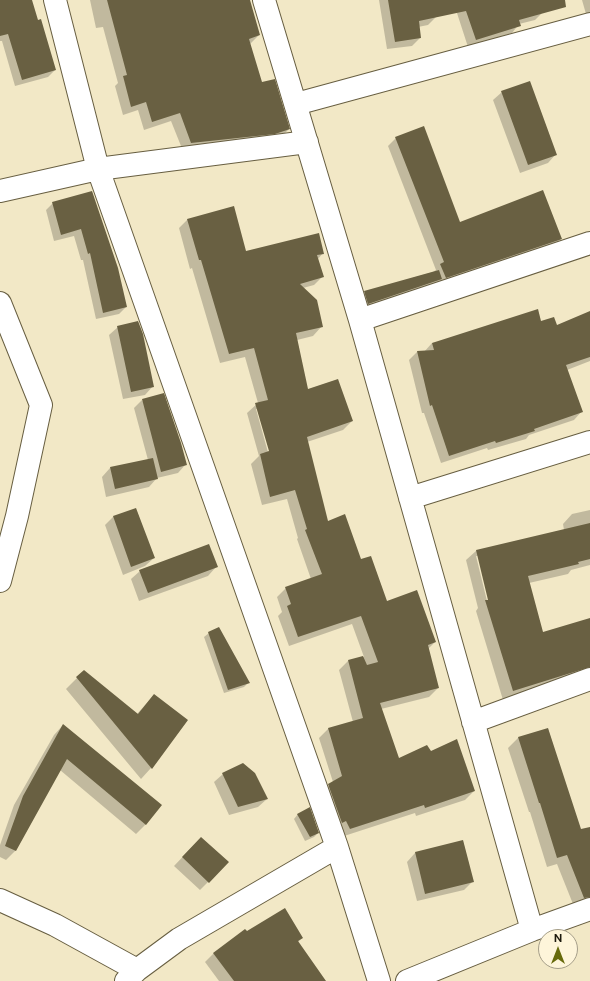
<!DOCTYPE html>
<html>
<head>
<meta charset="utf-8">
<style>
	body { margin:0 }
	#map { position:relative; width:590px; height:981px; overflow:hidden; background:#f2e8c6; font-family:"Public Sans",sans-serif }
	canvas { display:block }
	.north { position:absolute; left:538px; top:929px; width:40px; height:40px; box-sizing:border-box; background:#fef5da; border:1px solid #a49d88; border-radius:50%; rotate:0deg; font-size:11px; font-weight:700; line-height:16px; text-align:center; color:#1e1a0e }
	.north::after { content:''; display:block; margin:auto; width:14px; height:18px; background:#676a0b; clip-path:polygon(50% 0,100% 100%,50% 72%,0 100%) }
</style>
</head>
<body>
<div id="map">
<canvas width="590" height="981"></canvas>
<div class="north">N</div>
</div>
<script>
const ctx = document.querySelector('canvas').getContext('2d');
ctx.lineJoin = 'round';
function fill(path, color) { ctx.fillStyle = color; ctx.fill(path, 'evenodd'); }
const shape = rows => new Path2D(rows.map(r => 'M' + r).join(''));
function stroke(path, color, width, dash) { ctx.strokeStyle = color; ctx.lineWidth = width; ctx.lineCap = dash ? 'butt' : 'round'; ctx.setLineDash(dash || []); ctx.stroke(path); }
fill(shape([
	[0,0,31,0,37,21,55,70,48,77,15,86,2,41,0,41],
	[90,0,249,0,259,35,250,44,261,84,289,129,280,138,183,151,171,121,144,130,138,110,123,115,115,86,118,83,103,27,96,28],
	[379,0,432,0,436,17,428,25,418,27,420,38,412,46,387,49],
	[473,0,538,0,542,13,535,20,519,24,512,33,468,47,456,10],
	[582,0,590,0,590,21,588,21],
	[502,92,556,154,548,163,520,173,493,100],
	[396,138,460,223,561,239,553,247,439,285,438,282,432,288,360,312,357,300,365,292,433,272,436,270,388,146],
	[92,192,126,307,119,314,96,319,83,260,81,260,74,236,54,241,46,210,53,203],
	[188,219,245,252,323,253,318,259,323,276,314,285,303,288,322,326,313,336,297,340,307,390,352,421,343,430,307,442,327,522,361,561,387,602,435,642,428,649,438,688,429,697,381,709,399,760,430,752,474,791,465,800,416,816,415,813,341,837,319,794,333,782,319,738,328,729,353,722,339,670,348,661,364,657,352,624,289,646,278,616,282,612,277,597,286,588,311,579,297,539,298,538,287,499,262,505,251,464,259,456,247,413,258,403,245,357,220,363,192,268,190,269,179,228],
	[256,409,258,409,271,456,269,456],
	[590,312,590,361,567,370,582,411,574,420,529,435,526,439,488,450,487,448,441,463,424,413,422,413,409,360,417,352,424,352,432,343,540,322,556,326],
	[118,327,153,386,145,395,123,399,109,335],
	[142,400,186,464,178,473,157,478,149,487,106,497,102,477,110,468,148,460,134,408],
	[136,509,154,558,145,566,123,575,105,525,113,517],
	[590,510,590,565,571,570,568,574,529,583,543,634,590,619,590,674,503,700,476,611,478,608,466,560,476,551,564,530,563,524,572,514],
	[476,556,478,556,490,604,488,605],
	[216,567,208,576,139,601,131,579,140,571],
	[209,633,248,683,244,687,224,693,204,637],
	[84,671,137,714,154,695,187,721,151,768,141,779,66,689],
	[63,725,146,824,136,834,60,770,16,850,6,860,0,857,0,845,14,805,54,735],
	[548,729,580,831,590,828,590,898,573,904,557,864,547,867,530,812,529,812,508,748,518,738],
	[223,774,267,799,258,807,229,815,214,782],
	[298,814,318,833,314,837,305,841,294,819],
	[463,841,473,881,464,890,417,901,407,862,415,853],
	[192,847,227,863,200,890,174,866],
	[245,930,246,932,302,938,298,942,323,981,219,981,205,962,213,954]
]), '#0003');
fill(shape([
	[0,0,32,0,38,20,41,19,56,70,22,80,8,34,0,36],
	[107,0,250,0,260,35,249,39,262,82,275,79,290,129,275,134,191,143,180,113,152,122,146,102,131,107,123,76,127,75],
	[388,0,565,0,566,7,519,20,521,26,476,40,466,11,419,21,421,38,395,42],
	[530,81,557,155,528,165,501,91],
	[424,126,460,222,543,190,562,239,446,278,440,264,444,262,395,137],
	[92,191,118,268,127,307,103,313,90,253,88,254,81,229,61,235,52,202],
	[234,206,246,251,319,233,324,254,317,255,324,277,300,284,317,300,323,327,296,333,308,389,338,379,353,421,307,437,328,521,345,514,361,559,371,556,387,601,417,590,436,642,428,645,439,688,380,703,399,758,427,745,431,751,457,739,475,791,425,808,424,805,350,829,346,821,342,823,328,784,342,776,328,728,363,718,348,660,363,656,367,665,378,662,361,616,298,637,287,606,291,604,285,587,322,574,305,530,307,529,295,490,270,497,260,454,269,451,255,403,268,400,254,348,229,354,201,260,199,260,187,219],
	[439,270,442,279,368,304,364,291],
	[538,309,541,321,554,317,557,325,590,311,590,357,566,365,583,412,534,429,535,431,496,443,495,441,449,456,432,405,430,406,417,351,434,350,432,343],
	[138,321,143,334,154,387,131,392,117,326],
	[164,393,181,443,187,465,161,472,142,399],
	[153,458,158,479,115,489,110,467],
	[136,508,155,558,131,567,113,516],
	[590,523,590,559,578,562,579,564,528,576,543,632,590,618,590,667,513,691,485,600,488,600,476,550],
	[209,544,218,567,148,593,139,570],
	[219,627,250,683,228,690,208,632],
	[84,670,138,714,154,694,188,720,152,769,76,677],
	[63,724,162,805,146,825,67,759,16,851,5,846,23,796],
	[548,728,581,829,590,827,590,897,584,898,567,855,557,858,540,803,539,803,518,737],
	[243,763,255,773,268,799,238,807,222,773],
	[310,807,319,833,310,837,297,814],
	[201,837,229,862,209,883,182,857],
	[463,840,474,882,425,894,415,852],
	[285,908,303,938,298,941,326,981,234,981,213,953,245,929,247,931]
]), '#696042');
const minor = shape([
	[55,0,98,169,337,847,379,981],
	[264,0,360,320,532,930,590,909],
	[296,104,590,24],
	[0,191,98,169,307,142],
	[0,303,41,405,17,516,0,581],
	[360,320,590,243],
	[410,498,590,442],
	[473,722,590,679],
	[0,900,55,925,137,970],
	[126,981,137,970,179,939,337,847],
	[407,981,532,930]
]);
stroke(minor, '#675e41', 24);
stroke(minor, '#fff', 22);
</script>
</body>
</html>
